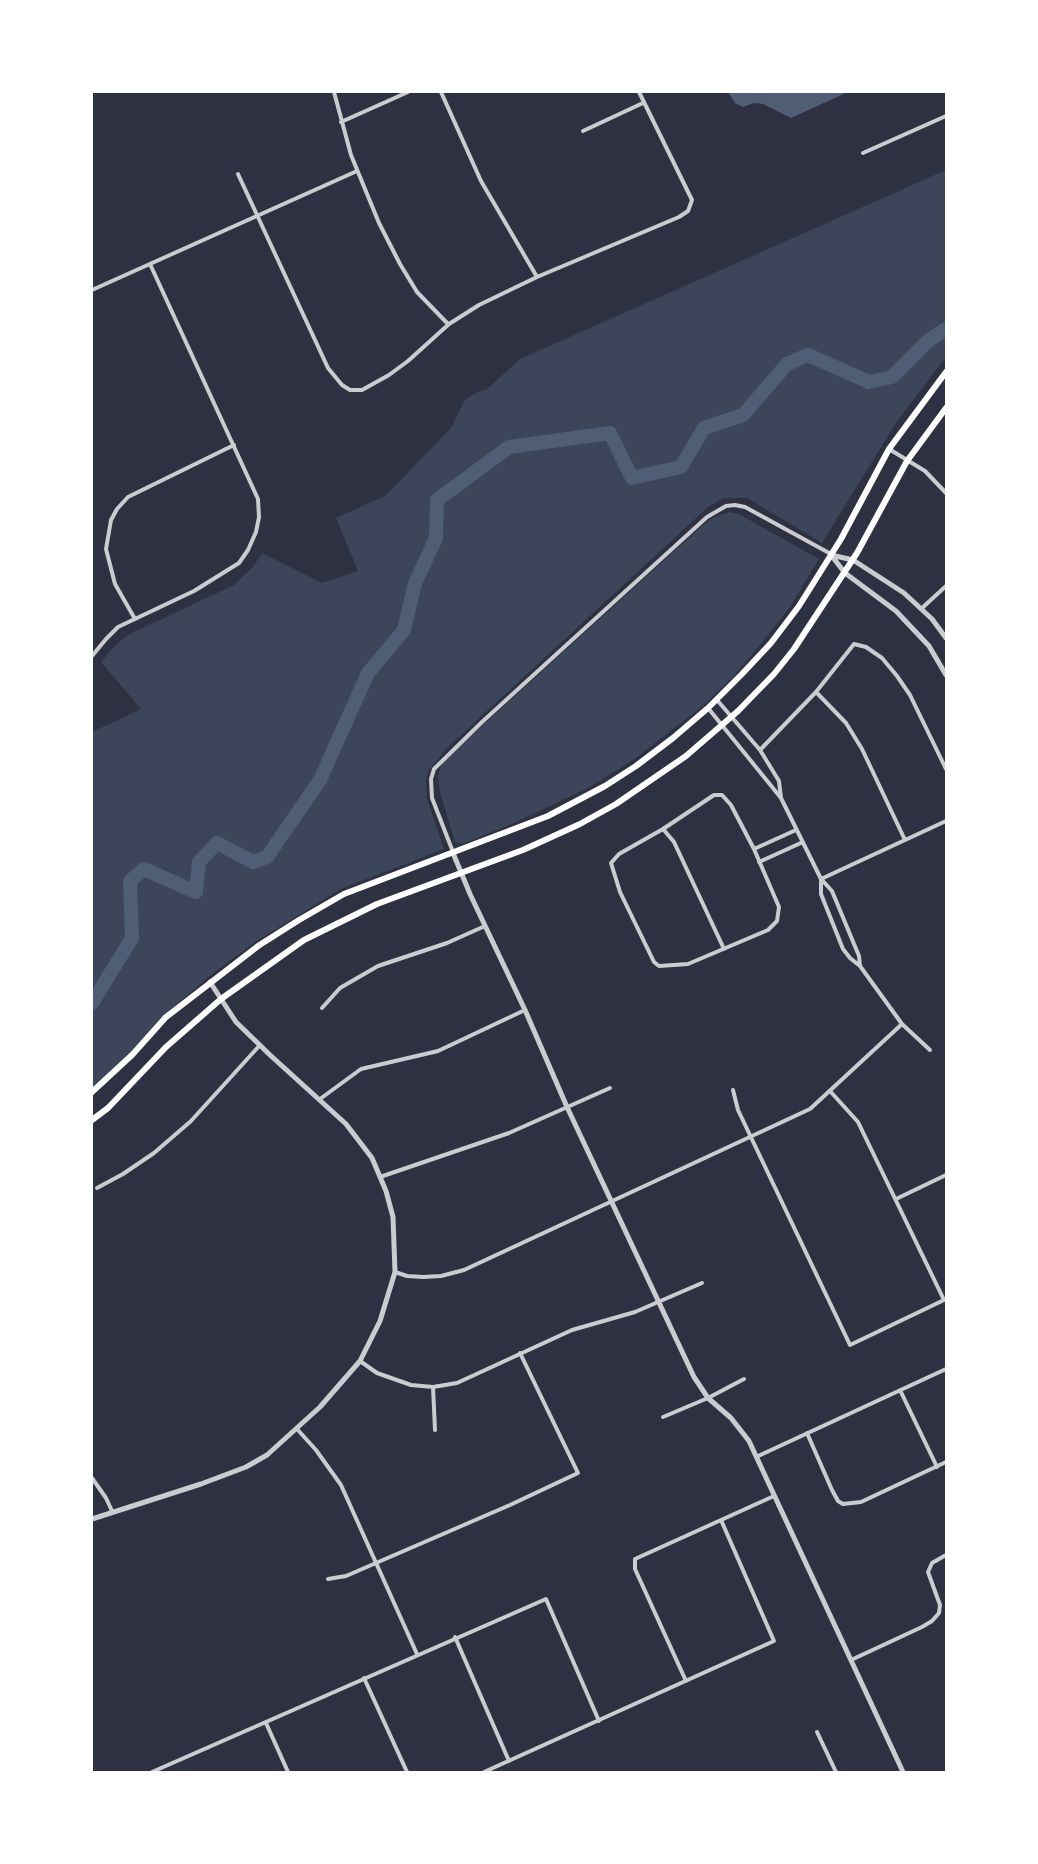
<!DOCTYPE html>
<html>
<head>
<meta charset="utf-8">
<style>
	body { margin:0 }
	#map { position:relative; width:1038px; height:1864px; overflow:hidden; background:#2d3142; font-family:"Crimson Pro",serif }
	canvas { display:block }
	.frame { position:absolute; inset:0; border:93px solid #fff; pointer-events:none }
</style>
</head>
<body>
<div id="map">
<canvas width="1038" height="1864"></canvas>
<div class="frame"></div>
</div>
<script>
const ctx = document.querySelector('canvas').getContext('2d');
ctx.lineJoin = 'round';
function fill(path, color) { ctx.fillStyle = color; ctx.fill(path, 'evenodd'); }
const shape = rows => new Path2D(rows.map(r => 'M' + r).join(''));
function stroke(path, color, width, dash) { ctx.strokeStyle = color; ctx.lineWidth = width; ctx.lineCap = dash ? 'butt' : 'round'; ctx.setLineDash(dash || []); ctx.stroke(path); }
fill(shape([
	[946,170,946,357,897,421,822,543,747,498,724,498,708,507,448,747,429,770,426,780,427,799,444,849,341,889,255,942,207,978,160,1019,130,1052,92,1088,92,732,141,709,101,662,110,651,120,641,130,634,234,585,253,567,262,553,322,583,358,571,336,518,385,496,451,428,465,400,476,393,487,389,520,359],
	[730,512,739,514,819,559,790,607,764,640,736,674,703,706,633,760,590,787,512,824,462,844,455,842,440,793,438,776,441,766,449,756,703,525,714,517]
]), '#3c4559');
fill(shape([
	[728,92,848,92,791,118,763,104,754,103,743,107,735,103]
]), '#4f5d75');
stroke(shape([
	[92,1003,132,938,130,881,144,869,196,892,199,862,217,843,253,862,267,857,320,780,368,673,404,630,415,583,436,538,437,500,509,447,610,433,632,478,681,467,704,428,743,415,787,364,808,355,869,382,892,377,929,340,946,329]
]), '#4f5d75', 14);
stroke(shape([
	[334,92,351,155,379,223,400,264,417,292,448,324],
	[441,92,481,181,537,277],
	[341,122,408,92],
	[583,131,643,103],
	[863,153,946,116],
	[238,174,328,368,342,385,350,390,362,390,389,375,408,361,449,324,479,305,537,277,679,217,688,211,692,200,639,92],
	[92,290,357,171],
	[889,449,925,471,946,493],
	[921,609,946,586],
	[135,619,115,584,106,549,111,520,117,509,128,497,234,445],
	[92,656,106,639,118,627,194,591,239,563,248,550,256,532,259,517,258,499,150,264],
	[816,692,846,723,862,749,905,840],
	[717,700,760,750,779,781,781,798],
	[708,708,781,798,821,879,832,891,859,956,860,966],
	[760,750,816,692,854,644,866,647,882,658,897,676,910,695,946,769],
	[714,795,722,795,731,805,754,849,779,907,777,921,768,930,688,964,659,966,654,962,620,892,611,863,619,854,663,829,714,795],
	[663,829,674,842,724,949],
	[754,849,796,830],
	[453,852,432,798,431,779,434,769,482,722,707,517,726,506,735,505,745,507,831,554],
	[759,862,803,842],
	[821,879,821,894,843,949,850,958,860,966,902,1024,930,1050],
	[821,879,946,821],
	[322,1008,340,988,378,966,447,943,485,926],
	[733,1090,738,1110,850,1345,944,1300,858,1122,830,1091],
	[320,1099,361,1069,438,1051,525,1010],
	[380,1177,509,1133,610,1088],
	[97,1188,123,1174,154,1153,191,1121,260,1045],
	[896,1199,946,1175],
	[395,1272,407,1276,423,1277,441,1276,464,1270,810,1109,902,1024],
	[360,1361,377,1373,411,1385,433,1387,457,1383,572,1330,635,1312,702,1283],
	[433,1387,435,1430],
	[900,1390,937,1467],
	[663,1417,708,1398,744,1379],
	[297,1429,316,1450,341,1485,417,1654],
	[807,1433,832,1490,838,1501,843,1504,861,1502,946,1462],
	[756,1457,946,1369],
	[92,1478,106,1498,112,1511],
	[328,1579,346,1576,510,1505,578,1473,520,1353],
	[455,1637,509,1761],
	[851,1660,922,1627,932,1621,939,1613,940,1605,928,1572,932,1563,946,1555],
	[364,1678,407,1772],
	[686,1681,635,1569,635,1559,774,1496],
	[266,1723,288,1772],
	[817,1732,836,1772],
	[152,1772,546,1599,599,1721],
	[484,1772,774,1641,721,1520]
]), '#caccd0', 4);
stroke(shape([
	[831,555,845,573,896,611,929,646,946,675],
	[831,555,853,560,904,593,932,619,946,638],
	[453,853,470,894,525,1010,567,1107,694,1377,708,1398,731,1418,749,1441,903,1772],
	[92,1519,201,1484,246,1467,267,1455,320,1407,360,1361,380,1321,395,1272,393,1217,386,1191,372,1158,346,1124,270,1055,236,1022,210,982]
]), '#caccd0', 5);
stroke(shape([
	[92,1092,132,1055,166,1017,258,946,299,920,344,894,548,816,605,786,636,766,673,738,708,708,742,674,771,643,799,606,841,539,889,449,946,372],
	[92,1120,108,1108,166,1047,221,999,304,940,377,904,523,850,580,824,616,804,686,756,738,711,774,674,794,649,857,553,907,461,946,408]
]), '#fff', 6);
</script>
</body>
</html>
